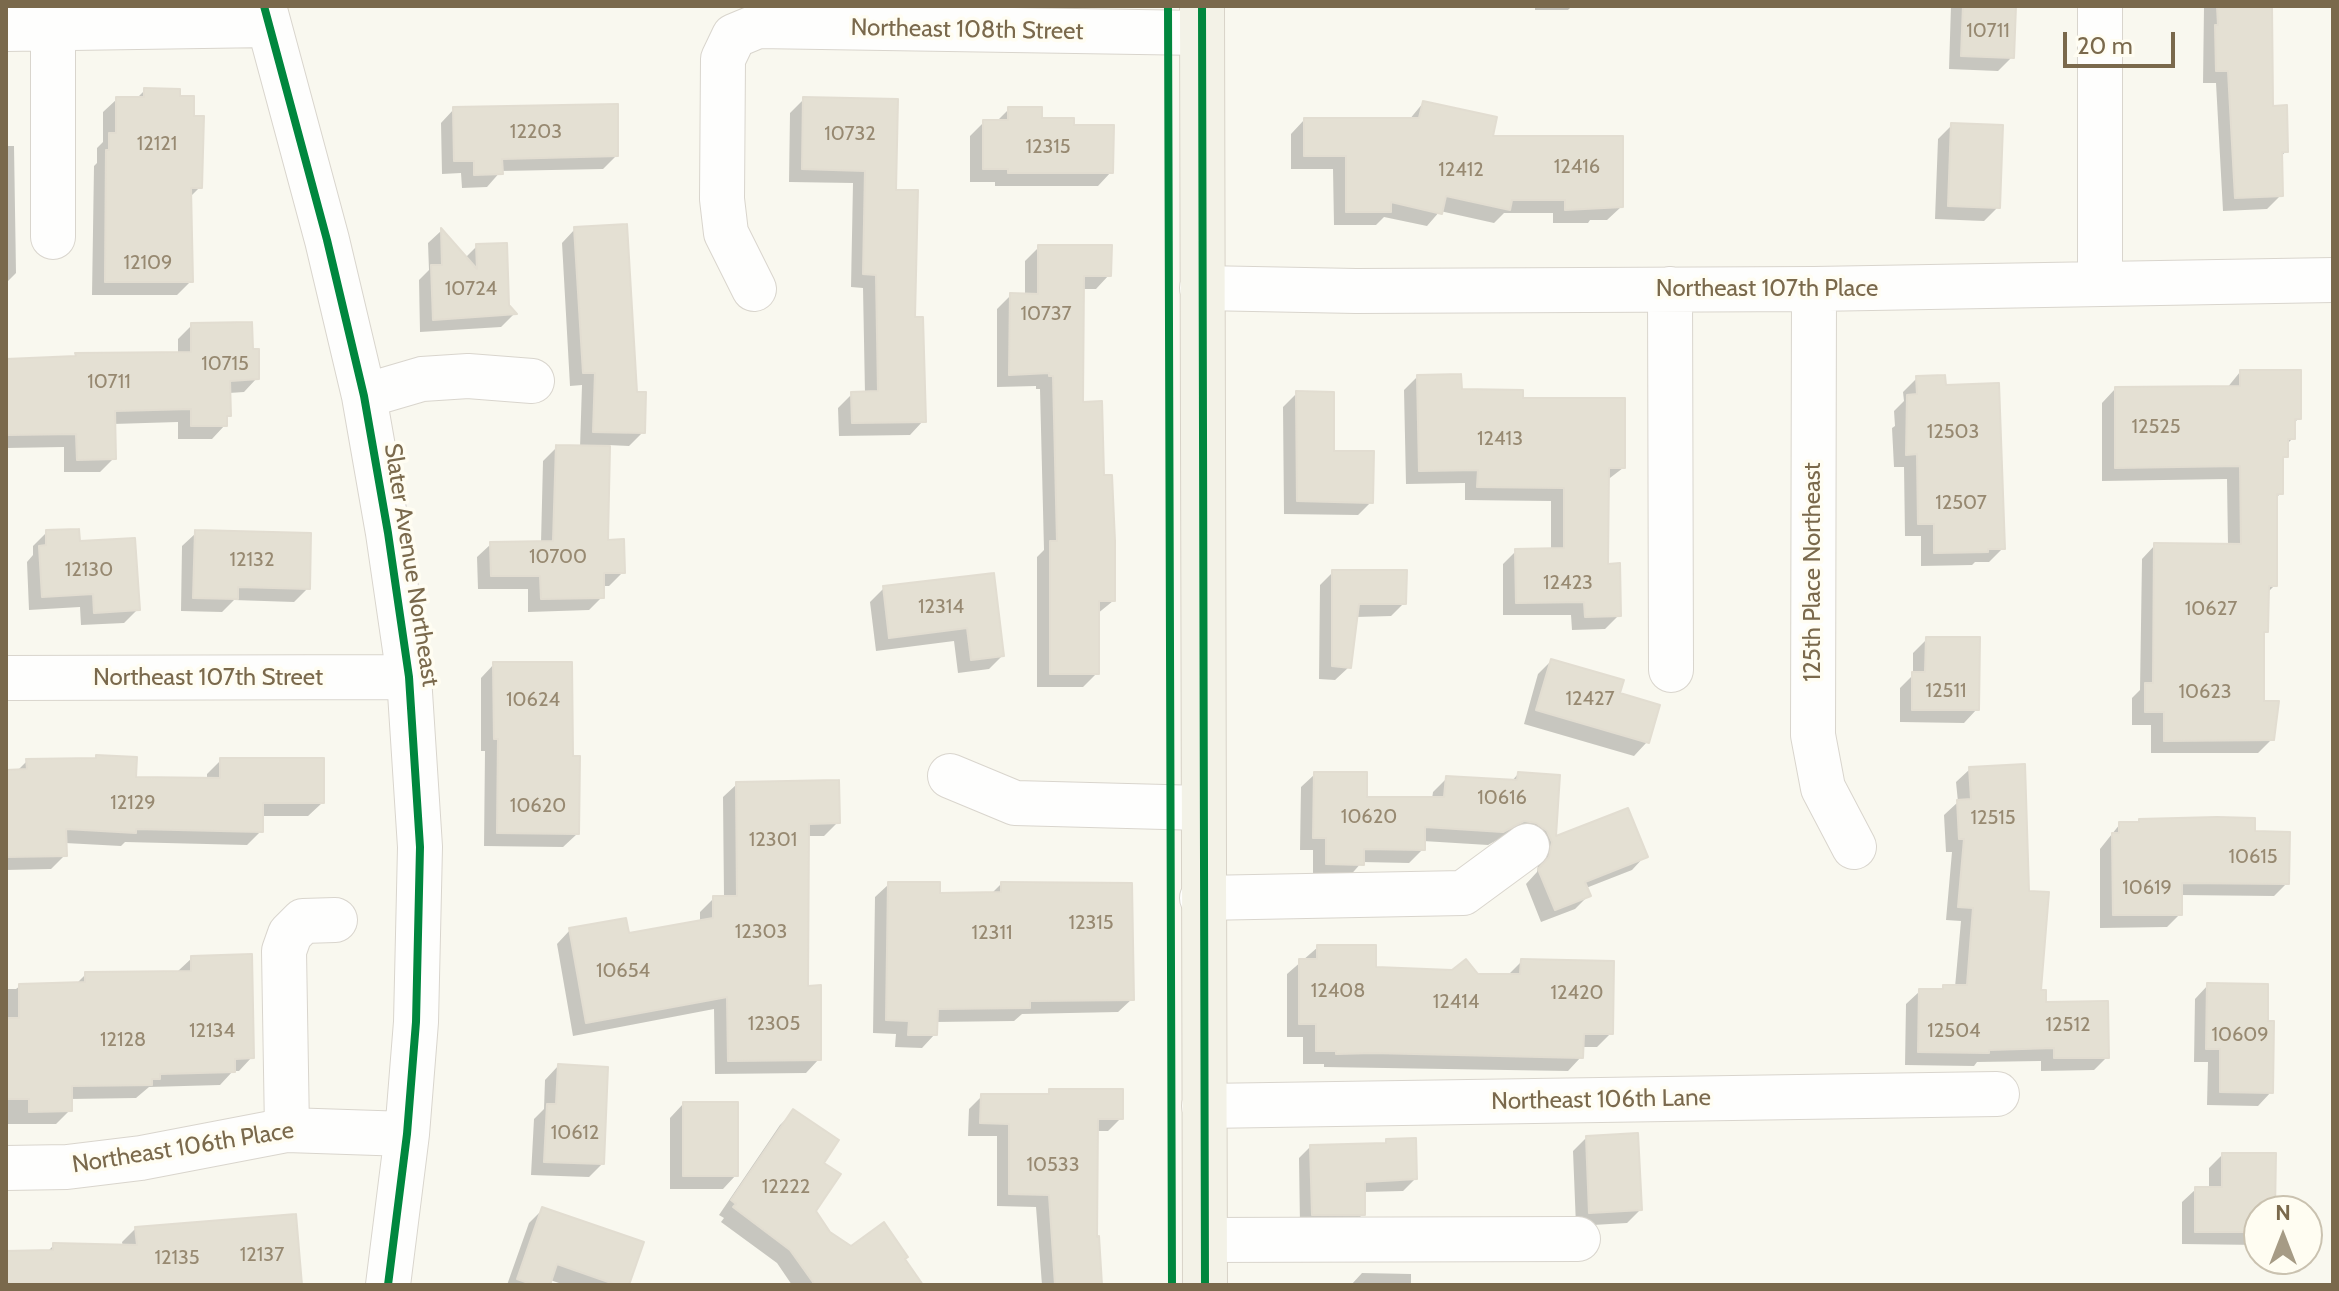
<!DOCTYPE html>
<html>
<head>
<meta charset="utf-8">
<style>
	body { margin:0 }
	#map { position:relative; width:2339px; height:1291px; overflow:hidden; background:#f9f8ef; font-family:Cabin,sans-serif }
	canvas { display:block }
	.frame { position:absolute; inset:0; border:8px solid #7a694c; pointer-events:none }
	.north { position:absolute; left:2243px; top:1195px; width:80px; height:80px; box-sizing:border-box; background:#fffdf2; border:2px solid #cac2b0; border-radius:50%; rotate:0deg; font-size:22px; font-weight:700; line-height:32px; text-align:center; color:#7a694c }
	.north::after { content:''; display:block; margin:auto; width:28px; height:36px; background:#a69b85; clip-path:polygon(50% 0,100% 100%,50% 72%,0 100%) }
	.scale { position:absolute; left:2063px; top:32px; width:112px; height:36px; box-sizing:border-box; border:4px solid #7a694c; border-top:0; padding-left:10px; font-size:24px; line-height:28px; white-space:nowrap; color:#7a694c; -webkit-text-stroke:6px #fffdf2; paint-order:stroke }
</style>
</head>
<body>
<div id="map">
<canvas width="2339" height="1291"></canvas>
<div class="frame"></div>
<div class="north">N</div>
<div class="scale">20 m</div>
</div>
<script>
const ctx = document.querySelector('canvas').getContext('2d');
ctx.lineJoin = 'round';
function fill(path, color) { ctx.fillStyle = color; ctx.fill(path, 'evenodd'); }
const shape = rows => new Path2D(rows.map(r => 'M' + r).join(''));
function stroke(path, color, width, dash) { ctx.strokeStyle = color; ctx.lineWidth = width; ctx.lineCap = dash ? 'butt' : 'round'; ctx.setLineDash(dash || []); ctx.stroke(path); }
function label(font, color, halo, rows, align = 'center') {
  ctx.font = font + ' Cabin,sans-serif'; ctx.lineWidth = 7; ctx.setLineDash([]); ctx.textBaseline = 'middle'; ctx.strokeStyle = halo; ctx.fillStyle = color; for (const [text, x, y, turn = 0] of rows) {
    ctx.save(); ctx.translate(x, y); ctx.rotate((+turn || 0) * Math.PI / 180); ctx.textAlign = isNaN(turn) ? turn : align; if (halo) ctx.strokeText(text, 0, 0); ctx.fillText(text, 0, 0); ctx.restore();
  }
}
fill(shape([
	[1535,6,1572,6,1568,10,1535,10],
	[1951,6,2014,6,2012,57,1998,71,1949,69],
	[2204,6,2264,6,2271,108,2286,151,2280,158,2281,195,2267,209,2223,211,2216,83,2203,83],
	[145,90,200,187,190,197,191,281,177,295,92,295,94,166,97,163,97,148,103,142,103,112,117,99,136,99],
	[804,99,894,192,913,319,923,421,910,435,839,436,838,408,852,394,865,394,863,288,851,287,853,183,789,182,790,113],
	[1423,103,1491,138,1621,207,1607,220,1590,220,1588,223,1553,223,1553,213,1504,213,1494,223,1440,211,1427,226,1384,217,1376,225,1334,225,1333,169,1291,169,1291,134,1304,120,1409,120],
	[454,109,616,156,603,169,501,171,487,187,462,188,461,173,442,174,441,123],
	[1009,109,1040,120,1072,127,1111,172,1098,186,995,186,995,182,970,182,970,136,984,122,996,122],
	[1952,125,1998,207,1984,221,1935,219,1938,139],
	[6,146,14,146,16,273,6,283],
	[575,229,635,394,643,432,629,446,608,445,606,542,623,572,609,586,602,586,602,597,589,610,528,612,528,589,478,589,477,557,491,544,541,543,543,461,557,447,580,448,582,385,570,386,562,243],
	[441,231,465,258,477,246,507,306,514,314,501,327,420,332,419,280,429,270,428,243],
	[1039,247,1109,275,1096,289,1082,289,1081,404,1102,477,1113,601,1097,614,1097,673,1083,687,1037,687,1037,557,1044,550,1040,389,1036,389,1036,386,997,387,997,309,1011,295,1025,295,1025,261],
	[192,325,251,351,257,378,244,392,229,393,229,415,225,419,225,425,212,439,178,439,178,422,113,424,114,458,100,472,64,472,64,447,6,448,6,361,73,358,76,355,178,354,178,339],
	[2240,372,2299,418,2293,424,2293,438,2286,445,2286,456,2281,461,2281,493,2275,499,2275,585,2266,594,2266,631,2262,635,2262,703,2272,739,2258,753,2151,753,2151,725,2132,725,2132,698,2140,690,2142,559,2155,545,2228,546,2227,479,2102,481,2102,403,2115,389,2227,388],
	[1418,376,1460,391,1521,400,1623,468,1606,481,1606,566,1619,615,1605,629,1572,630,1571,615,1503,615,1503,564,1516,551,1551,550,1551,501,1465,500,1465,483,1406,484,1404,390],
	[1917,378,1944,387,2003,548,1989,562,1975,562,1972,565,1921,566,1921,536,1905,536,1904,467,1894,467,1892,428,1895,426,1894,411,1904,401,1903,392],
	[1297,393,1332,453,1371,502,1358,515,1284,514,1283,407],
	[47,532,78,543,138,609,124,623,81,625,80,607,29,610,27,562,33,555,33,546],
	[196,533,308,588,294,602,234,600,222,612,181,611,182,546],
	[1333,572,1404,603,1391,616,1356,617,1349,667,1335,680,1319,679,1320,585],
	[992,575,1002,656,989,669,958,673,954,641,876,651,870,602,884,588],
	[1927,639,1977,709,1964,723,1900,722,1900,688,1913,675,1913,653],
	[1551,661,1617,695,1647,742,1634,756,1524,724,1538,674],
	[494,664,571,758,577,834,563,847,484,846,485,751,481,751,481,678],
	[221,760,322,803,308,816,261,816,261,831,247,845,125,842,121,846,65,843,65,855,51,869,6,870,6,772,16,772,27,761,134,779,207,780,207,774],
	[1970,769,2027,893,2039,992,2044,1004,2107,1057,2094,1070,2041,1071,2041,1061,1977,1062,1974,1066,1905,1065,1906,1004,1920,991,1940,991,1944,987,1955,987,1961,921,1946,920,1952,852,1946,852,1944,815,1958,802,1956,782],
	[1315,774,1365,799,1432,799,1433,792,1447,778,1511,782,1518,774,1554,839,1645,856,1632,870,1586,888,1589,895,1575,909,1541,922,1526,884,1537,872,1539,857,1508,834,1488,845,1423,841,1423,849,1409,863,1362,862,1348,878,1313,877,1313,850,1300,850,1301,787],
	[737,784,838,822,824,836,807,836,806,988,819,1059,806,1073,715,1074,714,1009,573,1036,557,944,570,930,628,936,700,923,700,912,714,898,724,898,723,797],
	[2120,824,2253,833,2287,883,2274,896,2180,895,2180,914,2167,927,2100,928,2100,849],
	[889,884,938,895,991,894,1001,884,1132,999,1118,1012,1022,1014,1014,1021,935,1022,935,1034,922,1048,895,1047,896,1034,873,1033,875,897],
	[1318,947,1374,969,1507,976,1522,961,1611,1033,1597,1047,1582,1047,1581,1057,1568,1071,1324,1067,1324,1064,1303,1064,1303,1037,1287,1037,1287,974],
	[192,958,252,1057,239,1071,233,1071,220,1085,149,1087,136,1098,70,1099,70,1110,56,1124,6,1124,6,989,16,989,20,986,76,984,86,974,178,971],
	[2208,985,2271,1092,2258,1106,2207,1105,2208,1062,2194,1062,2195,999],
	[558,1066,602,1164,589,1177,531,1175,534,1119,544,1109,545,1080],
	[1050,1091,1121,1118,1108,1131,1095,1131,1095,1239,1100,1285,1042,1285,1036,1207,997,1206,997,1136,968,1136,969,1109,982,1096,1045,1096],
	[683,1104,736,1175,723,1189,670,1189,670,1118],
	[793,1112,821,1164,813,1211,829,1234,920,1285,792,1285,777,1263,721,1222,724,1218,719,1215,780,1125],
	[1586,1138,1640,1210,1627,1223,1576,1226,1573,1151],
	[1387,1141,1415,1179,1403,1191,1363,1192,1363,1214,1351,1226,1300,1226,1299,1158,1311,1146,1383,1145],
	[2222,1155,2273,1211,2259,1211,2259,1245,2182,1244,2182,1202,2196,1189,2209,1189,2209,1168],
	[542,1210,627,1285,565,1285,550,1280,548,1285,507,1285,529,1223],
	[136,1228,300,1285,6,1285,6,1253,47,1252,54,1245,123,1247,122,1242],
	[1362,1273,1411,1274,1411,1285,1351,1285]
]), '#0003');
const building = shape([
	[1963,6,2016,6,2014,58,1961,56,1963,6],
	[2217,6,2272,7,2273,106,2287,105,2288,152,2282,152,2283,196,2235,198,2228,71,2216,71,2215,25,2218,25,2217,6],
	[144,88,180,89,180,96,194,96,194,116,204,116,202,188,191,188,193,282,105,282,106,150,109,150,109,133,116,133,116,97,144,97,144,88],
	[803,97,898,99,896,190,918,190,915,317,923,317,926,422,852,423,851,392,878,391,876,275,863,274,865,171,802,169,803,97],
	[1423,101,1497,117,1493,136,1623,136,1623,207,1565,210,1565,200,1512,200,1510,210,1446,196,1442,214,1391,202,1391,212,1346,212,1346,156,1304,156,1304,118,1419,118,1423,101],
	[618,104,618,156,502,159,503,174,474,175,474,161,454,161,453,107,618,104],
	[1008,107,1042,107,1042,118,1074,118,1074,125,1114,125,1113,173,1008,173,1008,169,983,169,983,120,1008,120,1008,107],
	[1951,123,2003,125,2000,208,1948,206,1951,123],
	[627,224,637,392,646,392,645,433,593,432,595,373,583,373,574,227,627,224],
	[441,228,477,269,476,244,507,243,509,305,517,314,433,320,431,265,442,265,441,228],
	[1038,245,1112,245,1111,276,1084,276,1083,402,1102,401,1104,475,1112,475,1115,541,1115,601,1099,601,1099,674,1050,674,1050,541,1057,541,1053,376,1049,376,1049,373,1009,375,1010,293,1038,294,1038,245],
	[252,322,253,349,259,349,259,379,230,381,231,416,227,416,227,426,191,426,191,409,115,411,116,459,77,460,76,434,6,435,6,359,76,356,75,353,191,352,191,323,252,322],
	[2240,370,2301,370,2301,419,2295,419,2295,439,2288,439,2288,457,2283,457,2283,494,2277,494,2277,586,2269,586,2268,632,2264,632,2264,701,2279,701,2274,740,2164,741,2164,712,2145,712,2145,683,2153,683,2154,543,2241,544,2240,466,2115,468,2115,387,2240,386,2240,370],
	[1461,374,1462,389,1523,390,1523,398,1625,398,1625,468,1609,468,1608,564,1620,563,1621,616,1585,617,1584,602,1516,603,1515,549,1564,548,1564,488,1477,487,1478,470,1419,471,1417,375,1461,374],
	[1945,375,1946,385,1999,383,2005,549,1988,549,1988,552,1934,553,1934,524,1918,524,1917,454,1906,455,1907,395,1917,394,1916,376,1945,375],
	[1296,391,1334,392,1334,451,1374,451,1373,503,1297,501,1296,391],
	[556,445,610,446,608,540,624,539,625,573,604,573,604,598,541,599,540,576,491,576,490,542,553,541,556,445],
	[79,529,80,541,135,538,140,610,94,613,93,594,42,597,39,546,46,545,46,530,79,529],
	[195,530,311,533,310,589,238,587,238,599,193,598,195,530],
	[1332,570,1407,570,1406,604,1359,604,1351,668,1332,666,1332,570],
	[994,573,1004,656,971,660,967,628,889,638,883,586,994,573],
	[1926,637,1980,637,1979,710,1912,710,1912,672,1925,672,1926,637],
	[1551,659,1624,680,1620,693,1660,705,1649,743,1536,710,1551,659],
	[493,662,572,662,573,756,580,756,579,834,497,833,498,739,494,739,493,662],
	[96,755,137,757,136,777,220,778,220,758,324,758,324,803,263,803,263,832,136,829,136,833,66,829,67,856,6,857,6,770,27,769,26,759,96,758,96,755],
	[2025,764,2029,891,2049,892,2041,990,2046,990,2046,1002,2108,1001,2109,1058,2054,1058,2054,1048,1989,1050,1989,1053,1918,1052,1919,989,1943,989,1943,985,1967,985,1973,908,1958,907,1964,839,1959,839,1957,800,1971,799,1969,767,2025,764],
	[1314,772,1367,772,1367,797,1444,797,1446,776,1517,780,1518,772,1560,775,1556,836,1628,808,1648,857,1585,882,1591,896,1555,910,1538,869,1549,857,1552,842,1547,831,1536,823,1524,821,1503,832,1425,827,1425,850,1364,849,1364,865,1326,864,1326,838,1313,838,1314,772],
	[839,780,840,823,809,824,808,986,821,985,821,1060,728,1061,727,997,586,1023,569,928,626,918,629,933,713,918,713,896,737,896,736,782,839,780],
	[2217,817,2255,818,2255,831,2290,832,2289,884,2182,883,2182,915,2113,915,2112,833,2119,833,2119,822,2139,822,2139,819,2217,817],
	[888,882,940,882,940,893,1001,892,1001,882,1132,883,1134,1000,1030,1001,1030,1008,938,1009,937,1035,908,1035,909,1021,886,1020,888,882],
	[1317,945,1376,945,1376,967,1452,970,1466,959,1478,974,1520,974,1521,959,1614,961,1613,1034,1584,1034,1583,1058,1373,1053,1336,1054,1336,1051,1316,1051,1316,1024,1299,1024,1299,959,1317,959,1317,945],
	[252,954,254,1058,235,1059,235,1072,160,1074,160,1079,152,1079,152,1085,72,1086,72,1111,29,1112,29,1099,6,1099,6,1018,19,1018,19,984,85,982,85,972,191,971,191,956,252,954],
	[2207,983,2268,984,2268,1021,2274,1021,2273,1093,2220,1092,2220,1049,2206,1049,2207,983],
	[558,1064,608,1067,604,1164,544,1162,547,1104,556,1104,558,1064],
	[1049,1089,1123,1089,1123,1119,1098,1119,1097,1237,1099,1236,1102,1285,1055,1285,1049,1195,1009,1194,1009,1124,980,1123,981,1094,1049,1094,1049,1089],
	[683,1102,738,1102,738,1176,683,1176,683,1102],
	[793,1109,839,1140,824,1163,841,1174,816,1211,830,1232,851,1246,884,1222,908,1257,905,1259,923,1285,815,1285,790,1250,733,1207,736,1204,731,1200,793,1109],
	[1638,1133,1642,1210,1589,1213,1586,1136,1638,1133],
	[1416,1138,1417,1179,1365,1182,1365,1215,1312,1215,1310,1145,1386,1143,1386,1139,1416,1138],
	[2222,1153,2276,1153,2275,1211,2259,1211,2259,1232,2195,1232,2195,1187,2222,1187,2222,1153],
	[542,1207,644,1242,629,1285,617,1285,557,1264,550,1285,534,1285,517,1279,542,1207],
	[296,1214,302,1285,6,1285,6,1251,53,1250,53,1243,137,1245,135,1227,296,1214]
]);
fill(building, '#e4e0d3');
stroke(building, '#e2ddd1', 2);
const minor = shape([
	[264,6,327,240,364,396,388,533,409,677,420,847,416,1022,407,1134,388,1285],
	[2100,6,2100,284],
	[53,28,53,237],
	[6,29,268,25],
	[1202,288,1356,291,1814,289,2333,280],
	[754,289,726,233,722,199,723,59,734,36,758,26,1202,33],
	[1670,289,1671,670],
	[1814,289,1813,735,1823,788,1854,847],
	[364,396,422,379,468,376,532,381],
	[6,678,409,677],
	[950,776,1015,803,1202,808],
	[1202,898,1463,893,1527,846],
	[1204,1106,1997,1094],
	[287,1130,284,951,290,934,303,921,335,920],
	[6,1168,67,1167,141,1158,287,1130,407,1134],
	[1205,1240,1578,1239]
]);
const major = shape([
	[1202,6,1205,1285]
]);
stroke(minor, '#d9d5cd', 46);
stroke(major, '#d8d3c8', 46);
stroke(minor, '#fefefd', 44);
stroke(major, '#f3f2e7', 44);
stroke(shape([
	[264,6,327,240,364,396,388,533,409,677,420,847,416,1022,407,1134,388,1285],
	[1168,6,1172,1285],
	[1202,6,1205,1285]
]), '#00873e', 8);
label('20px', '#978971', null, [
	["10711",1988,31],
	["12203",536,132],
	["10732",850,134],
	["12121",157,144],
	["12315",1048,147],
	["12416",1577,167],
	["12412",1461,170],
	["12109",148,263],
	["10724",471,289],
	["10737",1046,314],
	["10715",225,364],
	["10711",109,382],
	["12525",2156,427],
	["12503",1953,432],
	["12413",1500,439],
	["12507",1961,503],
	["10700",558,557],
	["12132",252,560],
	["12130",89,570],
	["12423",1568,583],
	["12314",941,607],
	["10627",2211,609],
	["12511",1946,691],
	["10623",2205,692],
	["12427",1590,699],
	["10624",533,700],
	["10616",1502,798],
	["12129",133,803],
	["10620",538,806],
	["10620",1369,817],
	["12515",1993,818],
	["12301",773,840],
	["10615",2253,857],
	["10619",2147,888],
	["12315",1091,923],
	["12303",761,932],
	["12311",992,933],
	["10654",623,971],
	["12408",1338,991],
	["12420",1577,993],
	["12414",1456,1002],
	["12305",774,1024],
	["12512",2068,1025],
	["12134",212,1031],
	["12504",1954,1031],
	["10609",2240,1035],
	["12128",123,1040],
	["10612",575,1133],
	["10533",1053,1165],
	["12222",786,1187],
	["12137",262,1255],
	["12135",177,1258]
]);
label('24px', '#7a694c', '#fffdf2', [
	["Northeast 108th Street",967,30,1],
	["Northeast 107th Place",1767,289],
	["Slater Avenue Northeast",411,565,81],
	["125th Place Northeast",1813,572,-90],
	["Northeast 107th Street",208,678],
	["Northeast 106th Lane",1601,1100,-1],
	["Northeast 106th Place",183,1148,-9]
]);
</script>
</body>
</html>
